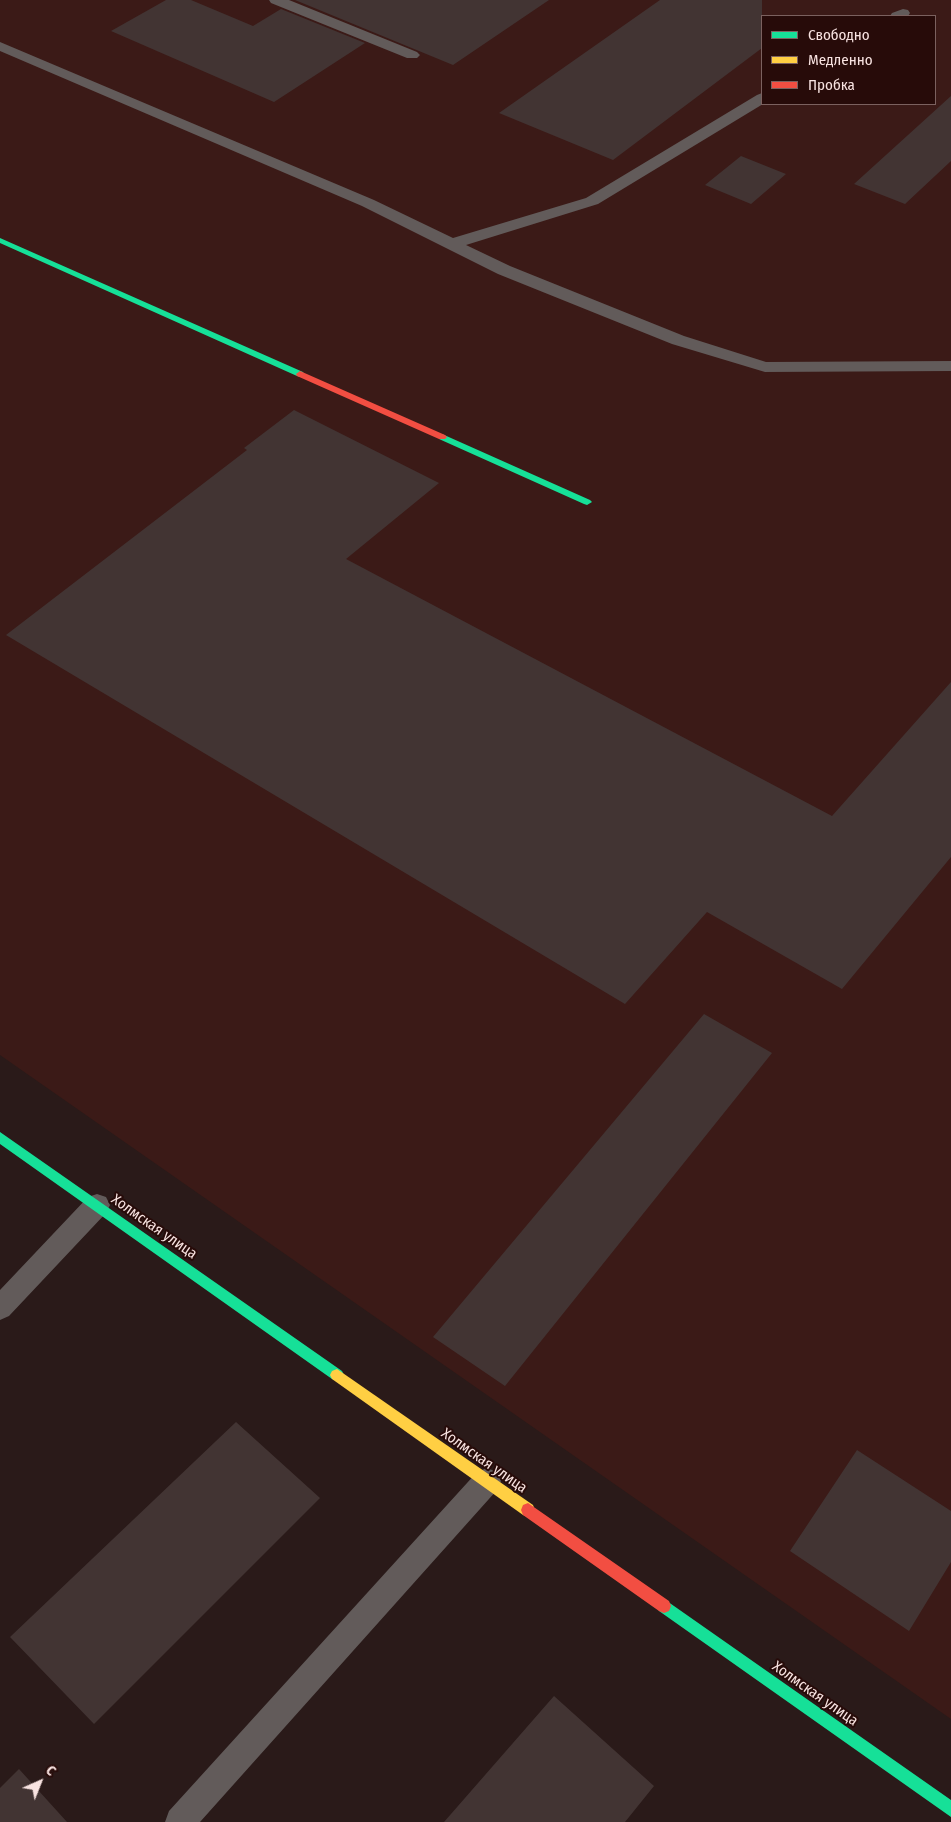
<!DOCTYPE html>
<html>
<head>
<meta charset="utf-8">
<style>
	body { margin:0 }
	#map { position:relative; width:951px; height:1822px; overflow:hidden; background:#2a1a19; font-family:"Fira Sans Condensed",sans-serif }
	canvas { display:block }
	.legend { position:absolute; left:761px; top:15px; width:175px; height:90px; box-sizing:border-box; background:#270b09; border:1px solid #7b615f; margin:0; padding:6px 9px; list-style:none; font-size:15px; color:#f8e3e1 }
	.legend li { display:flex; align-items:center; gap:10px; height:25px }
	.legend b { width:25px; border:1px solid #7b615f }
	.north { position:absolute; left:15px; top:1757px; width:50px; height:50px; -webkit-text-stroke:4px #270b09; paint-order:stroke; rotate:44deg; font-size:14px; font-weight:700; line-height:20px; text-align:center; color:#f8e3e1 }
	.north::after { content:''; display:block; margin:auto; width:18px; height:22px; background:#f8e3e1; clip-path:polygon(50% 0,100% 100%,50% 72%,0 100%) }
</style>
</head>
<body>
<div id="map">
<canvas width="951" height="1822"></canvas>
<ul class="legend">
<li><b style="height:6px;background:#16e098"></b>Свободно</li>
<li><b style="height:6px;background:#ffcf43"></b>Медленно</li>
<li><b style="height:6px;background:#f24e42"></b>Пробка</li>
</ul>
<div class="north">С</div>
</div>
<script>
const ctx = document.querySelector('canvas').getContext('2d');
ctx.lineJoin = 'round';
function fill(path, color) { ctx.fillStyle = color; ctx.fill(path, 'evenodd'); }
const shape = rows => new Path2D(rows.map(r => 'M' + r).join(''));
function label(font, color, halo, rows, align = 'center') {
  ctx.font = font + ' "Fira Sans Condensed",sans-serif'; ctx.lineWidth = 4; ctx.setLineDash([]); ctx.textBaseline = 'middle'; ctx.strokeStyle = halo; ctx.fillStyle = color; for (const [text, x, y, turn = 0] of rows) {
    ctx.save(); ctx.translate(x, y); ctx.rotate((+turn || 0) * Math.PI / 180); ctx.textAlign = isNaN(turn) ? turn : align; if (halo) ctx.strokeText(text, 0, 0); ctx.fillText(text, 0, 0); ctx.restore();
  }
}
fill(shape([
	[0,0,951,0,951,1719,0,1055],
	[762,16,935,16,935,104,762,104]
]), '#3b1a17');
fill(shape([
	[166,0,191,0,253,26,281,9,365,43,274,102,111,31],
	[295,0,549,0,453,65],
	[660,0,762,0,762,48,613,160,499,113],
	[951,96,951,161,905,204,854,184],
	[741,156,786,174,751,204,705,185],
	[294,410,439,483,346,559,832,816,951,682,951,857,842,989,707,912,625,1004,6,635,247,450,244,448],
	[704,1014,772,1053,505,1386,433,1337],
	[236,1422,320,1498,94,1724,10,1637],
	[857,1450,951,1511,951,1562,909,1631,790,1551],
	[554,1696,654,1786,625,1822,444,1822],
	[19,1769,67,1822,0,1822,0,1788]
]), '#423433');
fill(shape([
	[269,0,289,0,417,52,420,55,417,58,407,58,271,3,269,0],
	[903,9,908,10,910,13,908,16,890,16,892,13,903,9],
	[0,42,374,200,453,238,586,198,757,95,762,93,763,104,598,204,466,245,510,266,684,336,766,362,951,361,951,371,765,372,672,344,498,274,362,206,0,51,0,42],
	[97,1194,106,1197,110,1205,106,1213,9,1316,0,1320,0,1290,88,1197,97,1194],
	[487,1468,497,1472,501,1481,497,1490,200,1822,165,1822,169,1811,477,1472,487,1468]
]), '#625b5a');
fill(shape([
	[0,238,303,372,304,374,300,377,297,376,0,243,0,238],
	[442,434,590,500,592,502,587,505,584,504,439,439,439,435,442,434],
	[0,1132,342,1371,344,1375,342,1379,337,1381,332,1379,0,1144,0,1132],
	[664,1599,951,1800,951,1817,659,1611,657,1606,659,1601,664,1599]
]), '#16e098');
fill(shape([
	[337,1369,533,1505,535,1510,533,1515,528,1517,523,1515,332,1379,330,1375,332,1371,337,1369]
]), '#ffcf43');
fill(shape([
	[300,371,445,435,447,437,445,439,439,439,297,376,296,374,300,371],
	[528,1503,669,1601,671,1606,669,1611,664,1613,659,1611,523,1515,521,1510,523,1505,528,1503]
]), '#f24e42');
label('15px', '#f8e3e1', '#270b09', [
	["Холмская улица",154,1227,35],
	["Холмская улица",484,1461,35],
	["Холмская улица",815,1694,35]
]);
</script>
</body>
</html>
